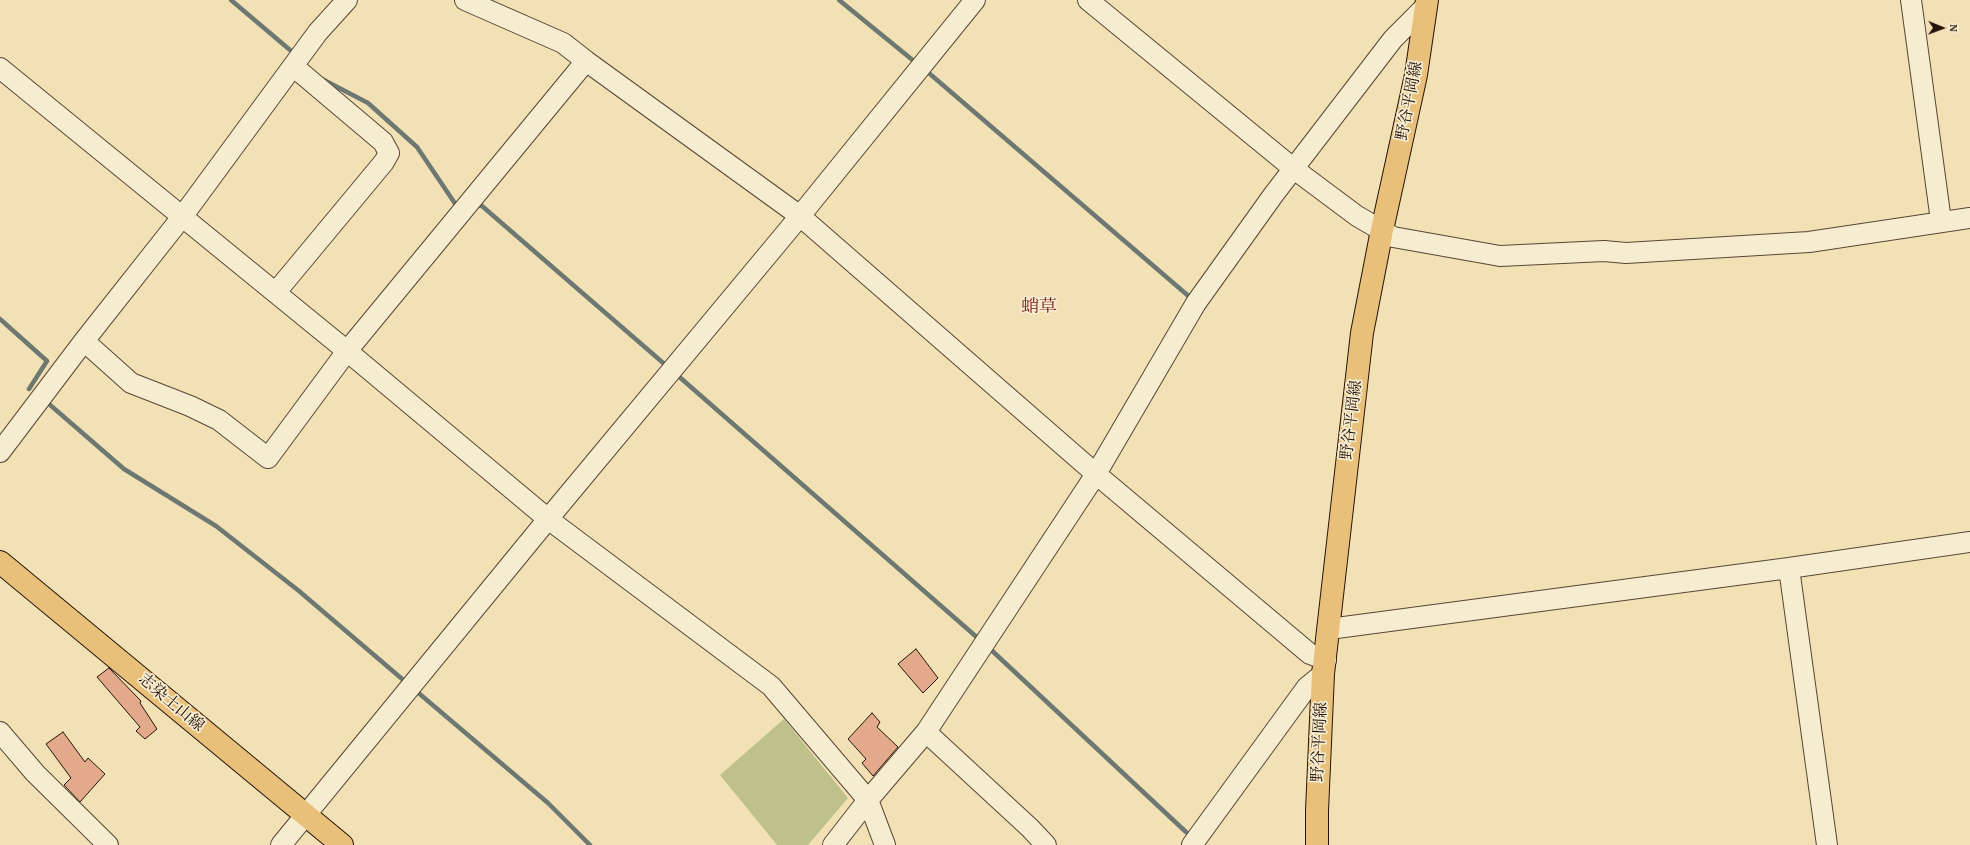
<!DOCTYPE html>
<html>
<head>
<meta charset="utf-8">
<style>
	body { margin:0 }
	#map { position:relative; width:1970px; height:845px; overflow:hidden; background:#f1e1b5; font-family:"Gentium Book Plus",serif }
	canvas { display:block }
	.north { position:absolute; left:1922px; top:8px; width:40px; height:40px; -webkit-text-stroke:3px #f6eccf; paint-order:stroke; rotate:91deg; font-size:11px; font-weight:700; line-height:16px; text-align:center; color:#26130b }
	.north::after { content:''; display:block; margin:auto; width:14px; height:18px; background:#26130b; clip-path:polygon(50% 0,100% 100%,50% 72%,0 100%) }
</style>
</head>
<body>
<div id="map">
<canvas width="1970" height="845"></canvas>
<div class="north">N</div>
</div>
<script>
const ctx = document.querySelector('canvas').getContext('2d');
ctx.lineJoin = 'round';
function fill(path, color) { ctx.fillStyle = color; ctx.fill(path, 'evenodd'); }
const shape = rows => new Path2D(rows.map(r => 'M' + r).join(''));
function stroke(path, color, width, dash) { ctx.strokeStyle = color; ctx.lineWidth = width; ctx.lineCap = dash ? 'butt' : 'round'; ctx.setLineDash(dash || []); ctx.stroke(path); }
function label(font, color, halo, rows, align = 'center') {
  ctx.font = font + ' "Gentium Book Plus","Noto Serif JP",serif'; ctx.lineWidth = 3.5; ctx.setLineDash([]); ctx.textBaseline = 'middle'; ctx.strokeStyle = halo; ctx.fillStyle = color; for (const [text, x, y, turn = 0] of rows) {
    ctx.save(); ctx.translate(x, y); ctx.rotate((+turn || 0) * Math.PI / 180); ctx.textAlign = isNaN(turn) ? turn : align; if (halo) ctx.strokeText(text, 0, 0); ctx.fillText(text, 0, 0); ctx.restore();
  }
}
fill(shape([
	[784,719,848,798,808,845,777,845,720,775]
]), '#bec18a');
stroke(shape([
	[231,0,290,50],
	[839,0,915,62],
	[930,74,1192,299],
	[322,79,368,103,417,147,456,205,459,205],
	[475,205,482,206,669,368],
	[0,319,47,361,29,389],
	[676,374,980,640],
	[49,404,124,469,216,526,299,591,408,684],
	[987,646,1186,832],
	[415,690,548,803,590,845]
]), '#6d7872', 4.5);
const building = shape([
	[916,649,938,678,923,693,898,664,916,649],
	[109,668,141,701,140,703,157,729,145,739,136,731,140,727,97,677,109,668],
	[872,713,880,722,877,727,898,747,873,776,862,763,866,759,848,739,872,713],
	[63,732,85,762,88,758,105,774,80,802,64,785,71,778,46,744,63,732]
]);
fill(building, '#e2aa8a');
stroke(building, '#26130b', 1);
const minor = shape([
	[465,0,563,43,586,61,800,216,1096,474,1310,654,1326,660],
	[1088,0,1294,169,1357,216,1393,237,1500,256,1604,251,1626,253,1809,242,1970,218],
	[1911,0,1941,221],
	[0,68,347,351,548,519,771,686,868,800,885,845],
	[276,292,384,162,389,153,383,142,293,66],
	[84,341,131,383,190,406,219,420,268,458,347,351,586,61],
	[0,452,84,341,182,217,318,32,347,0],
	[1789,568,1827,845],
	[1329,629,1789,568,1970,542],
	[0,732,35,773,108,845],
	[926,732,1030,828,1046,845],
	[281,845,548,519,800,216,975,0],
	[833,845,868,800,926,732,1096,474,1196,303,1274,194,1393,39,1426,6],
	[1192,845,1307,687,1323,674]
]);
const major = shape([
	[0,562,342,845],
	[1317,845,1317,811,1323,674,1362,333,1382,230,1416,75,1427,0]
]);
stroke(minor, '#594636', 22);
stroke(major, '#26130b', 24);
stroke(minor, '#f6eccf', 20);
stroke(major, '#e8c07a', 22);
label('16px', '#26130b', '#f6eccf', [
	["野谷平岡線",1410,101,-79],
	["野谷平岡線",1352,420,-83],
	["志染土山線",171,703,40],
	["野谷平岡線",1320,742,-87]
]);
label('18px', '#7a1f14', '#f6eccf', [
	["蛸草",1039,307]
]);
</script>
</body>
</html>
